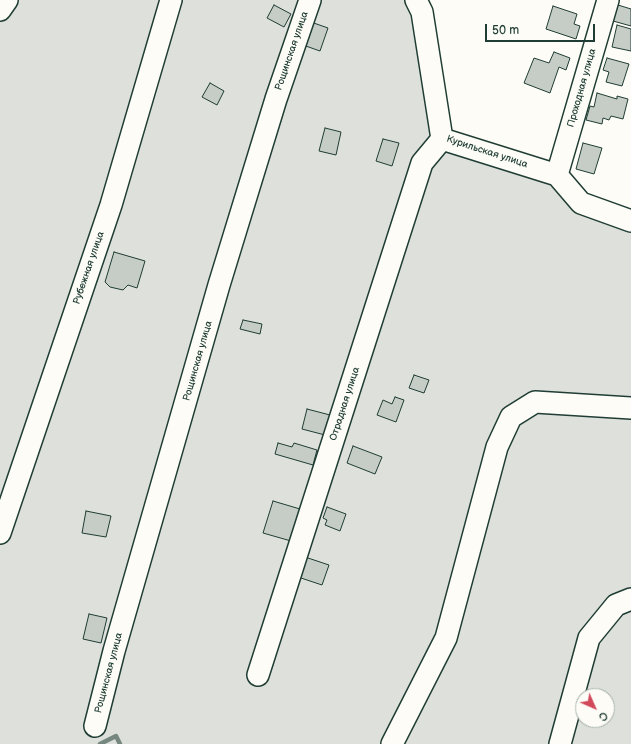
<!DOCTYPE html>
<html>
<head>
<meta charset="utf-8">
<style>
	body { margin:0 }
	#map { position:relative; width:631px; height:744px; overflow:hidden; background:#fdfcf7; font-family:"Balsamiq Sans",sans-serif }
	canvas { display:block }
	.north { position:absolute; left:575px; top:688px; width:40px; height:40px; box-sizing:border-box; background:#fdfcf7; border:1px solid #a4b0a9; border-radius:50%; rotate:135deg; font-size:11px; font-weight:700; line-height:16px; text-align:center; color:#1f3d34 }
	.north::after { content:''; display:block; margin:auto; width:14px; height:18px; background:#d1495b; clip-path:polygon(50% 0,100% 100%,50% 72%,0 100%) }
	.scale { position:absolute; left:485px; top:24px; width:110px; height:18px; box-sizing:border-box; border:2px solid #1f3d34; border-top:0; padding-left:5px; font-size:12px; line-height:14px; white-space:nowrap; color:#1f3d34; -webkit-text-stroke:3px #fdfcf7; paint-order:stroke }
</style>
</head>
<body>
<div id="map">
<canvas width="631" height="744"></canvas>
<div class="north">С</div>
<div class="scale">50 m</div>
</div>
<script>
const ctx = document.querySelector('canvas').getContext('2d');
ctx.lineJoin = 'round';
function fill(path, color) { ctx.fillStyle = color; ctx.fill(path, 'evenodd'); }
const shape = rows => new Path2D(rows.map(r => 'M' + r).join(''));
function stroke(path, color, width, dash) { ctx.strokeStyle = color; ctx.lineWidth = width; ctx.lineCap = dash ? 'butt' : 'round'; ctx.setLineDash(dash || []); ctx.stroke(path); }
function label(font, color, halo, rows, align = 'center') {
  ctx.font = font + ' "Balsamiq Sans",sans-serif'; ctx.lineWidth = 3.5; ctx.setLineDash([]); ctx.textBaseline = 'middle'; ctx.strokeStyle = halo; ctx.fillStyle = color; for (const [text, x, y, turn = 0] of rows) {
    ctx.save(); ctx.translate(x, y); ctx.rotate((+turn || 0) * Math.PI / 180); ctx.textAlign = isNaN(turn) ? turn : align; if (halo) ctx.strokeText(text, 0, 0); ctx.fillText(text, 0, 0); ctx.restore();
  }
}
fill(shape([
	[0,0,429,0,432,148,547,181,573,210,631,228,631,744,0,744],
	[583,696,607,696,607,720,583,720]
]), '#dde0db');
stroke(shape([
	[100,744,116,736,120,744]
]), '#75877f', 4.5);
const building = shape([
	[274,5,291,14,284,27,267,18,274,5],
	[618,5,631,9,631,26,613,21,618,5],
	[553,6,577,14,574,24,580,26,576,39,546,29,553,6],
	[308,21,328,28,320,51,303,45,308,21],
	[617,25,631,29,631,51,612,47,617,25],
	[554,52,570,58,566,70,559,67,550,93,524,83,534,58,549,63,554,52],
	[607,58,629,64,622,86,606,82,609,72,603,70,607,58],
	[210,83,224,91,217,105,202,97,210,83],
	[597,93,617,99,617,96,628,99,623,119,611,116,609,120,603,118,602,124,586,120,590,106,594,107,597,93],
	[325,128,341,132,336,155,319,151,325,128],
	[383,139,399,143,392,166,376,161,383,139],
	[583,143,602,148,594,174,576,169,583,143],
	[114,252,145,261,137,288,128,285,123,290,110,287,105,282,114,252],
	[243,320,262,324,260,334,240,329,243,320],
	[414,375,429,380,424,393,409,388,414,375],
	[395,397,404,400,396,422,377,415,383,400,392,404,395,397],
	[307,409,330,415,325,435,302,429,307,409],
	[278,443,292,447,294,443,317,450,313,465,275,454,278,443],
	[353,446,382,457,375,474,347,463,353,446],
	[273,501,300,509,291,541,263,533,273,501],
	[327,507,346,514,340,531,325,525,327,520,323,518,327,507],
	[86,511,111,516,106,537,82,533,86,511],
	[305,557,329,565,322,585,298,577,305,557],
	[89,614,107,618,101,643,83,639,89,614]
]);
fill(building, '#c6cdc7');
stroke(building, '#1f3d34', 1);
const minor = shape([
	[416,0,422,12,442,139,557,175,581,203,631,221],
	[0,10,7,0],
	[557,175,608,0],
	[0,533,111,205,171,0],
	[258,675,422,163,442,139],
	[95,726,114,651,219,285,276,99,310,0],
	[392,744,446,638,497,447,511,417,535,402,631,408],
	[560,744,589,638,616,605,631,599]
]);
stroke(minor, '#1f3d34', 24);
stroke(minor, '#fdfcf7', 21);
label('10px', '#1f3d34', '#fdfcf7', [
	["Рощинская улица",292,51,-71],
	["Проходная улица",582,88,-74],
	["Курильская улица",487,152,18],
	["Рубежная улица",89,268,-71],
	["Рощинская улица",198,361,-74],
	["Отрадная улица",345,404,-72],
	["Рощинская улица",109,673,-75]
]);
</script>
</body>
</html>
